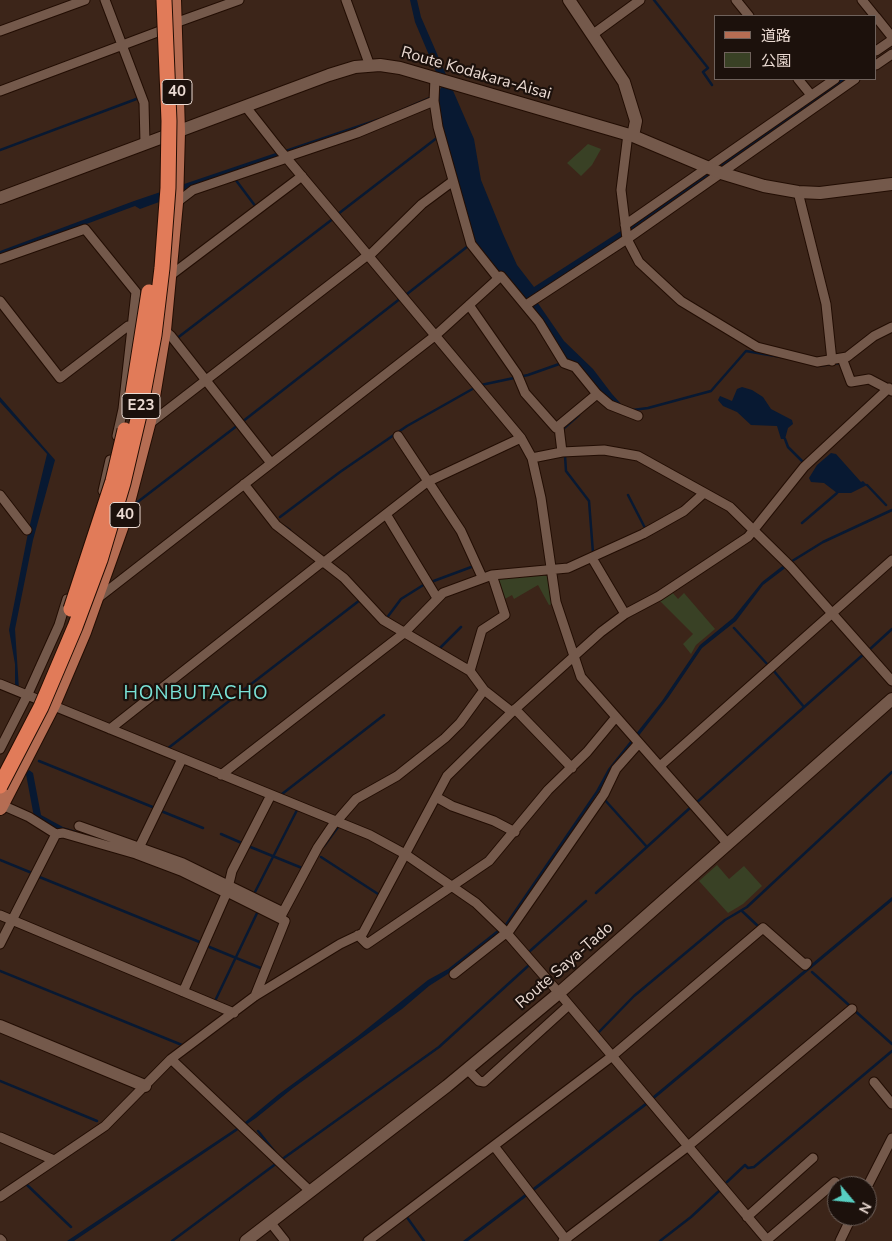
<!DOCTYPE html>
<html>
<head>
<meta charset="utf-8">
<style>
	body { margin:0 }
	#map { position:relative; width:892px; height:1241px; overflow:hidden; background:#3c2519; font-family:"Nunito Sans","Noto Sans JP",sans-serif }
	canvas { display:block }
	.legend { position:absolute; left:714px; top:15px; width:162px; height:65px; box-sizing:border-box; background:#1c110c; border:1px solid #6f625c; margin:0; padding:6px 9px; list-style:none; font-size:15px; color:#ebdbd3 }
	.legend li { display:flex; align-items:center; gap:10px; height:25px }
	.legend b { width:25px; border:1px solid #6f625c }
	.north { position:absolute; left:827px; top:1176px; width:50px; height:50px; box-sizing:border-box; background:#1c110c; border:1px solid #6f625c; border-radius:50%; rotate:118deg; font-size:14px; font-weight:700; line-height:20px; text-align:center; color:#ebdbd3 }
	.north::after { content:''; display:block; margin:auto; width:18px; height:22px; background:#57cec1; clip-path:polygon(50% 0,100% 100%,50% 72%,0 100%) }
</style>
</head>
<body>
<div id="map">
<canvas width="892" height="1241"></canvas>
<ul class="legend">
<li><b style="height:6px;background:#b56d53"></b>道路</li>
<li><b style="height:14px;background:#394125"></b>公園</li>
</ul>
<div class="north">N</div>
</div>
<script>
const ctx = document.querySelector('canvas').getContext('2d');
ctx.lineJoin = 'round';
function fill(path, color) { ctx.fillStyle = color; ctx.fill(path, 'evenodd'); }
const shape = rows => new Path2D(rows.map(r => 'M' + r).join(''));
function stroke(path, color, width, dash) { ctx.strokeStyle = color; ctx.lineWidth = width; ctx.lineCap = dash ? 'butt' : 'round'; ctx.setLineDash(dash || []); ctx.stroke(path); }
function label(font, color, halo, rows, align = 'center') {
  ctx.font = font + ' "Nunito Sans",sans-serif'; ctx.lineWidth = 4.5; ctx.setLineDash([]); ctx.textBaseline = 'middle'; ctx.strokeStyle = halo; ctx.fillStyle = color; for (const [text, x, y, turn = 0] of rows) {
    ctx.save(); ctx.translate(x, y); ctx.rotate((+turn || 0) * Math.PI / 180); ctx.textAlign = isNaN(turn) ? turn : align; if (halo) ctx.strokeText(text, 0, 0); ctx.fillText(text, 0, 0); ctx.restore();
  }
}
fill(shape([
	[588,144,601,149,592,165,581,176,567,163],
	[544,574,547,576,553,604,549,605,538,585,514,599,512,595,503,600,496,580,498,577],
	[672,592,678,599,684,593,715,629,696,645,691,654,683,644,693,634,660,601],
	[717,865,729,879,744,866,762,886,743,904,728,913,699,881]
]), '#394125');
fill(shape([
	[410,0,417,0,421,17,474,139,481,180,503,234,517,265,534,287,627,227,841,79,850,79,628,235,533,296,564,341,593,369,612,394,622,405,631,409,613,405,566,361,530,303,506,274,492,269,474,242,445,142,438,97,415,108,140,209,135,206,0,256,0,251,134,201,385,116,438,93,442,86,415,22],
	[742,387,752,390,763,397,771,409,792,420,793,424,788,428,785,439,781,439,777,426,751,425,737,412,723,406,718,400,720,396,732,401,737,389],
	[0,397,55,460,33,540,15,629,19,689,15,688,15,664,9,630,28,533,47,454,0,402],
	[831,453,836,454,861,482,863,481,867,485,851,493,837,493,824,483,811,482,809,478,817,465],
	[785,564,788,566,763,585,736,621,702,648,668,698,617,764,509,926,454,970,429,986,402,1009,293,1088,256,1118,74,1241,67,1241,244,1123,279,1094,358,1036,428,980,448,969,505,924,596,791,608,769,662,701,700,645,733,618,762,582],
	[29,770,33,773,41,815,63,827,140,850,230,890,291,919,182,869,53,829,34,817,26,774],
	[892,897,892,901,653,1100,652,1097],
	[645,1103,647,1105,468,1241,463,1241]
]), '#081932');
stroke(shape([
	[654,0,708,68,703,72,712,85],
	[0,150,139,98],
	[235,179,256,207],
	[338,214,438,137],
	[407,294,468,246],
	[176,339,334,218],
	[817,366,840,363],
	[481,385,528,375,562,363],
	[633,410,648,408,711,391,746,351,781,357],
	[242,422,401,298],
	[563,429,579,415],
	[785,439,788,447,803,462],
	[565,456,566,471,589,501,593,553],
	[867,485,886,505],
	[628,495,645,528],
	[135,504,238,425],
	[280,517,340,472,407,426,476,387],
	[802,523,837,493],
	[284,526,290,530],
	[789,563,823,542,892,510],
	[431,582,474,566],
	[386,619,401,599,425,584],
	[734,628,768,665],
	[438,650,461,627],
	[869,650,892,629],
	[773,670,804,707],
	[167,749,360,600],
	[39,761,155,808],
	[282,794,384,715],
	[604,799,647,847],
	[696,803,865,653],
	[161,811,203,828],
	[221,834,244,844],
	[248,846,302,868],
	[324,846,338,827],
	[321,857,378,894],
	[0,860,32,873],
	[37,876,202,943],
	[596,893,691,807],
	[254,894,297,810],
	[742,911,759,927],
	[207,946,263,969],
	[530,951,586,901],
	[0,971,182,1045],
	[812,972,850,1006],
	[215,1001,258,911],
	[854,1010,892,1044],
	[598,1033,634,996,725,920,747,907,892,772],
	[0,1081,97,1121],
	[258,1131,275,1152],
	[281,1160,439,1047,528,966],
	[727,1182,745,1165,748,1168,754,1167,892,1051],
	[25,1183,71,1227],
	[406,1216,424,1241],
	[172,1241,277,1163],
	[660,1241,691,1217,719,1191]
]), '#081932', 2.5);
const street = shape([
	[105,0,144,103,145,143],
	[346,0,370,66],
	[736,0,749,16],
	[862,0,875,16],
	[876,17,892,37],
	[175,23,239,0],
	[0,31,85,0],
	[592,35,640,0],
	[876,51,892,40],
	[876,65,892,54],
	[435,78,434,101,438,127,471,244,498,278],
	[798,79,811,95],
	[0,91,168,28],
	[246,107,279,149,521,438,532,458,541,498,556,602,581,677,728,844],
	[628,134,621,190,627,239,639,262,681,301,757,347,817,362,847,357,874,336,892,327],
	[286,157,357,133,434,101],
	[798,192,826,304,832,361],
	[176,203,193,190,287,158],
	[625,225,835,79],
	[369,256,422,204,453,181],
	[0,259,85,229,136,292,123,409,117,436],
	[171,275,302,176],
	[0,301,60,378,128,326,134,327],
	[469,305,517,374,525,393,556,428,597,394],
	[526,305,627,239,855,79],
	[164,330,171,336,271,463],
	[842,358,851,382,869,379,892,391],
	[149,421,153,421,368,255],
	[559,427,562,452],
	[398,436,461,531,482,577],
	[532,458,562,452,604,450,638,456,730,507,791,567,892,681],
	[244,484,276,525,344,578,383,620,470,671,484,690,512,712],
	[103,491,110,460],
	[0,495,27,530],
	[386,514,437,598],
	[592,558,625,614],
	[323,563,427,482,521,438],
	[98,598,436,335,501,276,539,322,564,363,575,367,597,394,610,405,638,416],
	[470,671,482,630,505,615,492,575],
	[0,684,370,835,405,854,476,903,505,931,559,993,768,1241],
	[515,709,572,768],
	[110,729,322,562],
	[0,749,27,696,59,625,67,599],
	[660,766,892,560],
	[221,775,404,633,443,593,492,575,568,568,643,534,684,511,704,493],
	[436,797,452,806,494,821,515,832],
	[0,804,29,817,56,834,63,833,136,854,181,871,226,893],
	[336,822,356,799,397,776,445,738,460,723,484,690],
	[79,826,183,863,283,912],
	[137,852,182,759],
	[227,892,285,921,255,996],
	[0,915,234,1013],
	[281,916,318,847,335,822],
	[507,934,604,794,616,769,639,743],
	[358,935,367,944,489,861,548,790,587,752,616,717],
	[0,944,56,834],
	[454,974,506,933],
	[183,992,227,892,232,871,271,795],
	[171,1059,311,1192],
	[468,1070,479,1081,484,1082,569,1005],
	[874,1082,892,1104],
	[0,1137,54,1160],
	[494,1146,567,1241],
	[867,1187,892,1138],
	[0,1197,105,1126,171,1059,255,996,340,944,363,933,447,776,512,712,601,632,625,614,659,596,748,537,804,467,889,388],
	[747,1217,813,1158],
	[270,1222,285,1241],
	[0,1239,2,1241],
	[767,1240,835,1182],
	[368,1241,611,1057,763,928,805,965,807,963],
	[563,1241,687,1147,852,1009],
	[840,1241,852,1216]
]);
const secondary = shape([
	[569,0,624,82,636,121,633,136],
	[0,198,329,75,355,67,380,65,400,68,633,136,721,173,764,186,798,192,820,193,892,184],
	[0,1026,145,1086],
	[246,1241,447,1086,559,993,892,699]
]);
const primary = shape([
	[0,808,53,705,84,632,122,525,149,421,164,330,176,203,178,132,174,0]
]);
stroke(street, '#220d03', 11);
stroke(secondary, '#220d03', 14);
stroke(primary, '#220d03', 16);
stroke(street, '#74594b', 9);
stroke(secondary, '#74594b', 12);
stroke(primary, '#b56d53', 14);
const highwayBridge = shape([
	[133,393,149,292],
	[71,609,113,481,125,430],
	[0,786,41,707,75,627,100,560,123,483,139,415,154,335,162,268,168,188,169,121,164,0]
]);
stroke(highwayBridge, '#220d03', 17, []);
stroke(highwayBridge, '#e17b59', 15);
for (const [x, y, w] of [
	[177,92,30],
	[141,406,38],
	[125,515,30]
]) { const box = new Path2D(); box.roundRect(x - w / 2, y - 12.5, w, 25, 4); ctx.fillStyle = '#1c110c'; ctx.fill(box); stroke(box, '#ebdbd3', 1); }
label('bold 15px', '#ebdbd3', null, [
	["40",177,92],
	["E23",141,406],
	["40",125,515]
]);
label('16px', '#ebdbd3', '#1c110c', [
	["Route Kodakara-Aisai",476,74,16],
	["Route Saya-Tado",565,966,-41]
]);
ctx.letterSpacing = '1px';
label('19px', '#7ae3d7', '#1c110c', [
	["HONBUTACHO",196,694]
]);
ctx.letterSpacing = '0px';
</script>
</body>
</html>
